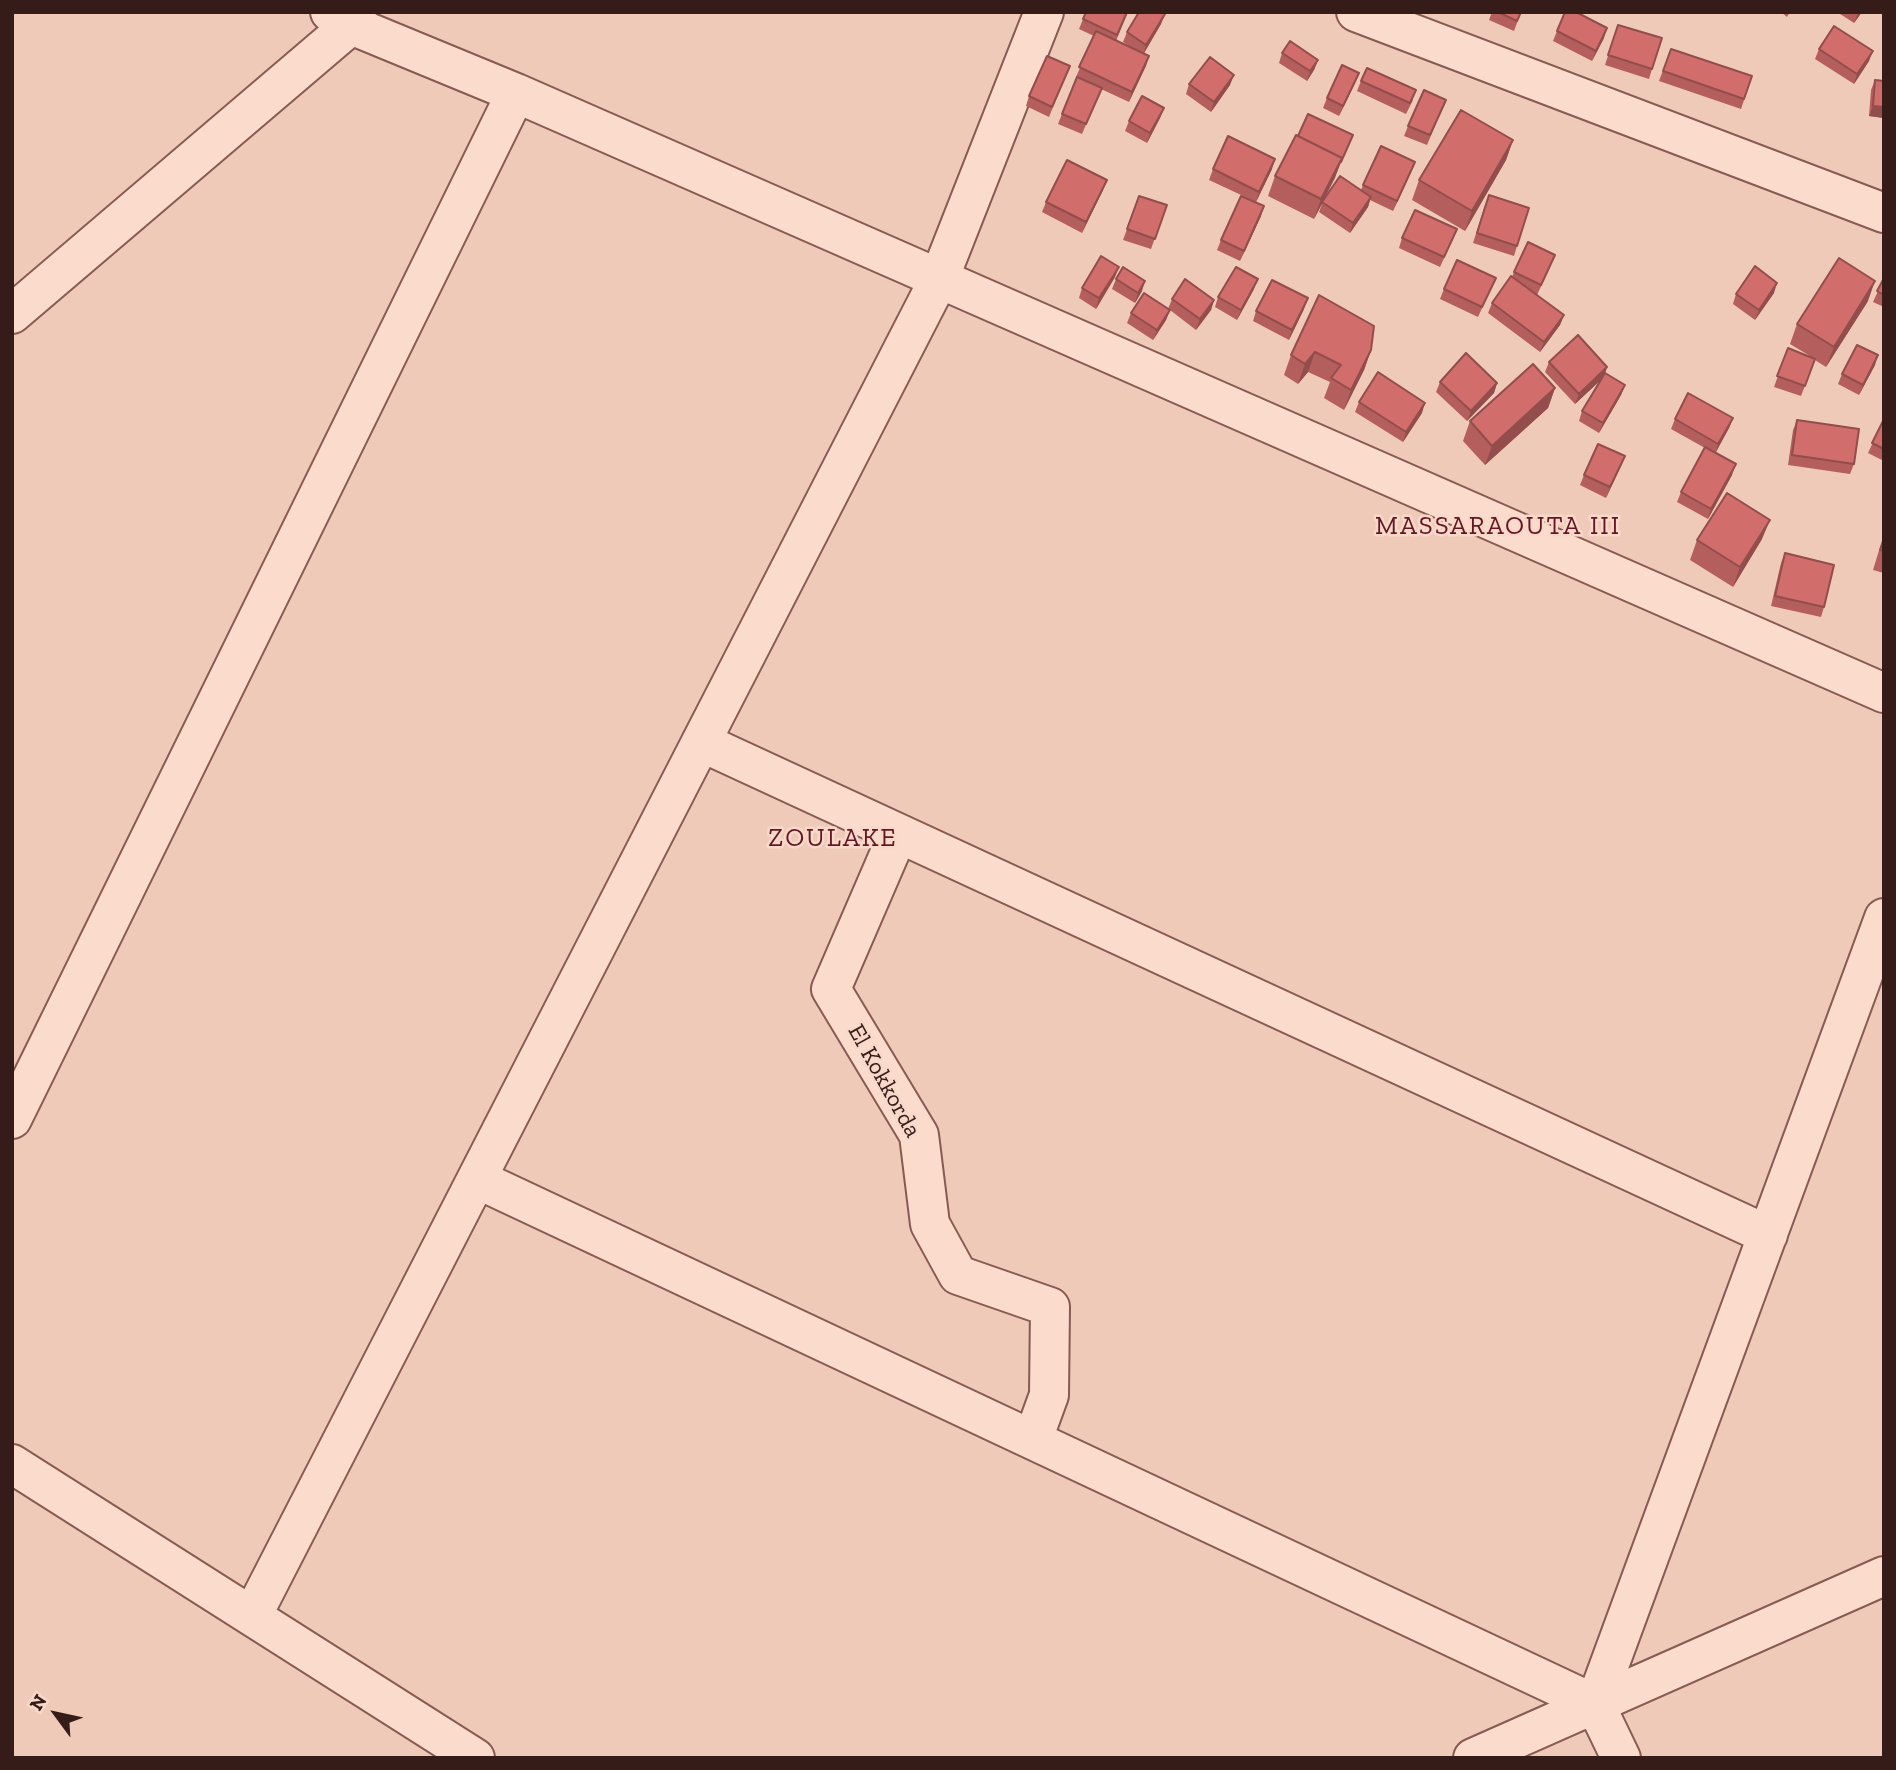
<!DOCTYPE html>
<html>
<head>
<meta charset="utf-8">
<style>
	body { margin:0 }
	#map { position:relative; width:1896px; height:1770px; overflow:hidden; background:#f0cab9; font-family:"Zilla Slab",serif }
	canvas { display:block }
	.frame { position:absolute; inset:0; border:14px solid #351c19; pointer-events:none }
	.north { position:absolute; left:21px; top:1679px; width:70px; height:70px; -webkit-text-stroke:5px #f7d8c9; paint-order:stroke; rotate:303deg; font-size:19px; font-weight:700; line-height:28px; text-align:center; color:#351c19 }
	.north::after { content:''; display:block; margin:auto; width:24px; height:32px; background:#351c19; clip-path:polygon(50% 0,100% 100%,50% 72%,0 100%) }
</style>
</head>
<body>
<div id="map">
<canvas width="1896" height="1770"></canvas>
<div class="frame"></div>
<div class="north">N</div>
</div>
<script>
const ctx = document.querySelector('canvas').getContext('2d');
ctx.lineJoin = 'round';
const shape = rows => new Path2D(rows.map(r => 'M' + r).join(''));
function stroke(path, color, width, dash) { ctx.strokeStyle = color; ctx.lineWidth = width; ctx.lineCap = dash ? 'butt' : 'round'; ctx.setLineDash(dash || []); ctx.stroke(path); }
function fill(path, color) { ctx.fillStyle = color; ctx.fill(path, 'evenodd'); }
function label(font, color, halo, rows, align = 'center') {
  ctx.font = font + ' "Zilla Slab",serif'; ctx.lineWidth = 5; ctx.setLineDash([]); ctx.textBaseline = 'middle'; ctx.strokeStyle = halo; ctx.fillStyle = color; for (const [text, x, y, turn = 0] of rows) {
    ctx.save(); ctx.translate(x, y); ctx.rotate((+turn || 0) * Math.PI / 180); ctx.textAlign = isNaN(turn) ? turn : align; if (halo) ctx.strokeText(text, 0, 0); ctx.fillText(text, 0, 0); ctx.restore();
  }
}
const street = shape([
	[330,12,351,25,516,93,1884,693],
	[1356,12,1884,213],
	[12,314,351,25,357,12],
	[701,742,1768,1235],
	[898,834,831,989,919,1135,930,1224,958,1275,1050,1307,1049,1395,1033,1439],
	[12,1119,516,93],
	[477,1179,1595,1704,1621,1758],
	[12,1464,475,1758],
	[252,1616,939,279,1044,12],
	[1595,1704,1884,918],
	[1473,1758,1884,1576]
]);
stroke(street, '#875a53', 42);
stroke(street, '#fbdbcc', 38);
fill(shape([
	[1086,12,1128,12,1116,41,1134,49,1123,42,1127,32,1161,24,1143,54,1149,56,1129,102,1101,89,1082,134,1058,124,1062,114,1079,79,1076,77,1094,36,1079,29],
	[1492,12,1521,12,1514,31,1489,20],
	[1781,12,1790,12,1787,17],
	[1837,12,1862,12,1854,23],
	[1618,25,1652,69,1649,79,1605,65],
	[1557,31,1604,38,1592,61,1553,41],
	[1671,49,1752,76,1741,109,1659,81],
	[1819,49,1869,61,1854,84,1815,59],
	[1282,53,1318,60,1314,70,1307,81,1279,63],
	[1070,66,1049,117,1026,106,1029,96],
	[1875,80,1884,81,1884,118,1869,116,1871,90],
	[1361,81,1413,100,1406,114,1357,91],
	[1355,83,1339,116,1323,108,1327,98],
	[1189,84,1230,85,1211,112,1186,94],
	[1446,100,1427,145,1404,136,1408,126],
	[1164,108,1160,118,1147,143,1125,131,1129,121],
	[1353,135,1337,172,1323,201,1361,190,1363,185,1411,172,1393,211,1370,200,1368,207,1350,233,1319,212,1322,204,1314,219,1268,196,1275,176,1298,136],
	[1513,140,1506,160,1465,231,1412,200,1419,180],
	[1213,169,1272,169,1256,202,1209,180],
	[1103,190,1082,233,1042,212,1046,202],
	[1139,196,1167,205,1151,249,1123,240],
	[1485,205,1517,246,1514,256,1473,243],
	[1261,216,1240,261,1217,250,1221,240],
	[1402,238,1453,239,1440,267,1399,248],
	[1551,265,1537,295,1564,315,1560,325,1540,352,1488,313,1492,303,1512,277,1514,272],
	[1115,277,1096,309,1079,298,1082,288],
	[1496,278,1478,317,1440,299,1444,289],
	[1884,278,1884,307,1873,302],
	[1116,279,1142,291,1135,303,1112,289],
	[1254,289,1237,320,1215,307,1218,297],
	[1774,293,1755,320,1733,304,1736,294],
	[1319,295,1371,350,1364,370,1344,410,1324,398,1330,382,1308,372,1298,384,1284,375,1291,355],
	[1172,299,1214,300,1211,310,1196,330,1170,310,1166,320,1153,340,1127,323,1131,313,1168,309],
	[1868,301,1826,367,1815,360,1801,396,1774,387,1788,348,1810,356,1790,344,1797,324],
	[1304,309,1289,340,1253,321,1256,311],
	[1549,362,1607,367,1605,374,1625,385,1621,395,1599,433,1579,421,1582,411,1602,379,1575,404,1545,372],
	[1875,365,1859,395,1838,384,1842,374],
	[1440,382,1497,383,1494,393,1467,421,1436,392],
	[1555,388,1548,408,1485,465,1463,441,1470,421],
	[1359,402,1422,413,1403,442,1355,412],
	[1733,418,1729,428,1715,453,1732,475,1708,519,1677,502,1681,492,1705,448,1671,429,1675,419],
	[1884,419,1884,461,1868,453],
	[1797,420,1854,464,1850,474,1788,465,1793,430],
	[1625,456,1606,498,1580,485,1584,475],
	[1884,534,1884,573,1873,570],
	[1762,539,1733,587,1690,560,1697,540],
	[1785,553,1824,607,1821,617,1771,606,1781,563]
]), '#b45f5d');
fill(shape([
	[1859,12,1862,12,1854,23,1858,13],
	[1165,14,1161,24,1143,55,1146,45],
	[1607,28,1604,38,1592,61,1596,51],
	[1873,51,1869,61,1854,84,1857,74],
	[1149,56,1146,66,1129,102,1132,92],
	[1318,60,1314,70,1307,81,1310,71],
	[1359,73,1355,83,1339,116,1343,106],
	[1234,75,1230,85,1211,112,1214,102],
	[1873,106,1884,107,1884,118,1869,116],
	[1164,108,1160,118,1147,143,1150,133],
	[1513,140,1506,160,1465,231,1472,211],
	[1342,158,1335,178,1314,219,1321,199],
	[1275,159,1272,169,1256,202,1259,192],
	[1415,162,1411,172,1393,211,1397,201],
	[1107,180,1103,190,1082,233,1086,222],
	[1371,197,1368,207,1350,233,1353,223],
	[1264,206,1261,216,1240,261,1244,251],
	[1119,267,1115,277,1096,309,1099,298],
	[1258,279,1254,289,1237,320,1241,310],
	[1145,281,1142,291,1135,303,1138,293],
	[1875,281,1868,301,1826,367,1834,347],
	[1777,283,1774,293,1755,320,1759,310],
	[1308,298,1304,309,1289,340,1292,330],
	[1214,300,1211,310,1196,330,1200,319],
	[1170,310,1166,320,1153,340,1157,330],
	[1564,315,1560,325,1540,352,1544,342],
	[1371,350,1364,370,1344,410,1351,390],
	[1315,352,1308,372,1298,384,1305,364],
	[1878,355,1875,365,1859,395,1863,385],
	[1607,367,1604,377,1575,404,1579,394],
	[1497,383,1494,393,1467,421,1471,411],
	[1625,385,1621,395,1599,433,1603,423],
	[1555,388,1548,408,1485,465,1492,446],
	[1425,403,1422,413,1403,442,1406,432],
	[1733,418,1729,428,1715,454,1718,444],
	[1625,456,1621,466,1606,498,1610,487],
	[1736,464,1732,475,1708,519,1711,509],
	[1770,520,1762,539,1733,587,1740,567]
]), '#924d4c');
const building = shape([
	[1086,12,1127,12,1117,35,1083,19,1086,12],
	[1139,12,1162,12,1165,14,1146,45,1127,32,1139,12],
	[1498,12,1521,12,1517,21,1498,12],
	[1565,12,1576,12,1607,28,1596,51,1557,31,1565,12],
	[1618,25,1662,38,1652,69,1608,55,1618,25],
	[1834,26,1873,51,1857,74,1819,49,1834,26],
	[1096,31,1149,56,1132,92,1079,67,1096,31],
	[1290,41,1318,60,1310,71,1282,53,1290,41],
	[1671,49,1752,76,1744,99,1663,71,1671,49],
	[1047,56,1070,66,1052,107,1029,96,1047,56],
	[1210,57,1234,75,1214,102,1189,84,1210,57],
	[1342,65,1359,73,1343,106,1327,98,1342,65],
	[1367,68,1416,90,1410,103,1361,81,1367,68],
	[1077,77,1102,88,1086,124,1062,114,1077,77],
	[1875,80,1884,81,1884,107,1873,106,1875,80],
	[1424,90,1446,100,1430,135,1408,126,1424,90],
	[1142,96,1164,108,1150,133,1129,121,1142,96],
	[1461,110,1513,140,1472,211,1419,180,1461,110],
	[1308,114,1353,135,1341,162,1342,158,1298,136,1308,114],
	[1296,135,1342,158,1321,199,1275,176,1296,135],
	[1228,136,1275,159,1259,192,1213,169,1228,136],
	[1381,146,1415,162,1397,201,1363,185,1381,146],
	[1067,160,1107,180,1086,222,1046,202,1067,160],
	[1340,176,1371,197,1353,223,1322,202,1340,176],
	[1489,195,1529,208,1517,246,1477,233,1489,195],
	[1139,196,1167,205,1155,239,1127,229,1139,196],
	[1241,196,1264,206,1244,251,1221,240,1241,196],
	[1415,210,1457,229,1444,257,1402,238,1415,210],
	[1528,242,1555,255,1541,285,1514,272,1528,242],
	[1101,256,1119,267,1099,298,1082,288,1101,256],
	[1839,258,1875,281,1834,347,1797,324,1839,258],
	[1457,260,1496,278,1482,307,1444,289,1457,260],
	[1755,266,1777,283,1759,310,1736,294,1755,266],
	[1123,267,1145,281,1138,293,1116,279,1123,267],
	[1236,267,1258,279,1241,310,1218,297,1236,267],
	[1511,276,1564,315,1544,342,1492,303,1511,276],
	[1884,278,1884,295,1877,291,1884,278],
	[1185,279,1214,300,1200,319,1172,299,1185,279],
	[1272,280,1308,298,1292,330,1256,311,1272,280],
	[1144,293,1170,310,1157,330,1131,313,1144,293],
	[1319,295,1374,326,1371,350,1351,390,1331,378,1341,365,1315,352,1305,364,1291,355,1319,295],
	[1578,335,1607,367,1579,394,1549,362,1578,335],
	[1857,345,1878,355,1863,385,1842,374,1857,345],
	[1788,348,1815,359,1805,386,1777,376,1788,348],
	[1466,353,1497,383,1471,411,1440,382,1466,353],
	[1533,364,1555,388,1492,446,1470,421,1533,364],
	[1378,372,1425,403,1406,432,1359,402,1378,372],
	[1605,373,1625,385,1603,423,1582,411,1605,373],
	[1688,393,1733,418,1718,444,1675,419,1688,393],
	[1884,419,1884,449,1872,443,1884,419],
	[1797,420,1859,429,1854,464,1792,455,1797,420],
	[1598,444,1625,456,1610,487,1584,475,1598,444],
	[1705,447,1736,464,1711,509,1681,492,1705,447],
	[1727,493,1770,520,1740,567,1697,540,1727,493],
	[1884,539,1884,551,1880,550,1884,539],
	[1785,553,1834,565,1824,607,1775,596,1785,553]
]);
fill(building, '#d16e6c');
stroke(building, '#924d4c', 2);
label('24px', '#351c19', '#f7d8c9', [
	["El Kokkorda",884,1081,61]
]);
ctx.letterSpacing = '2px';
label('26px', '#641625', '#f7d8c9', [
	["MASSARAOUTA III",1498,527],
	["ZOULAKE",833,839]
]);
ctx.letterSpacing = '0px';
</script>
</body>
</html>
